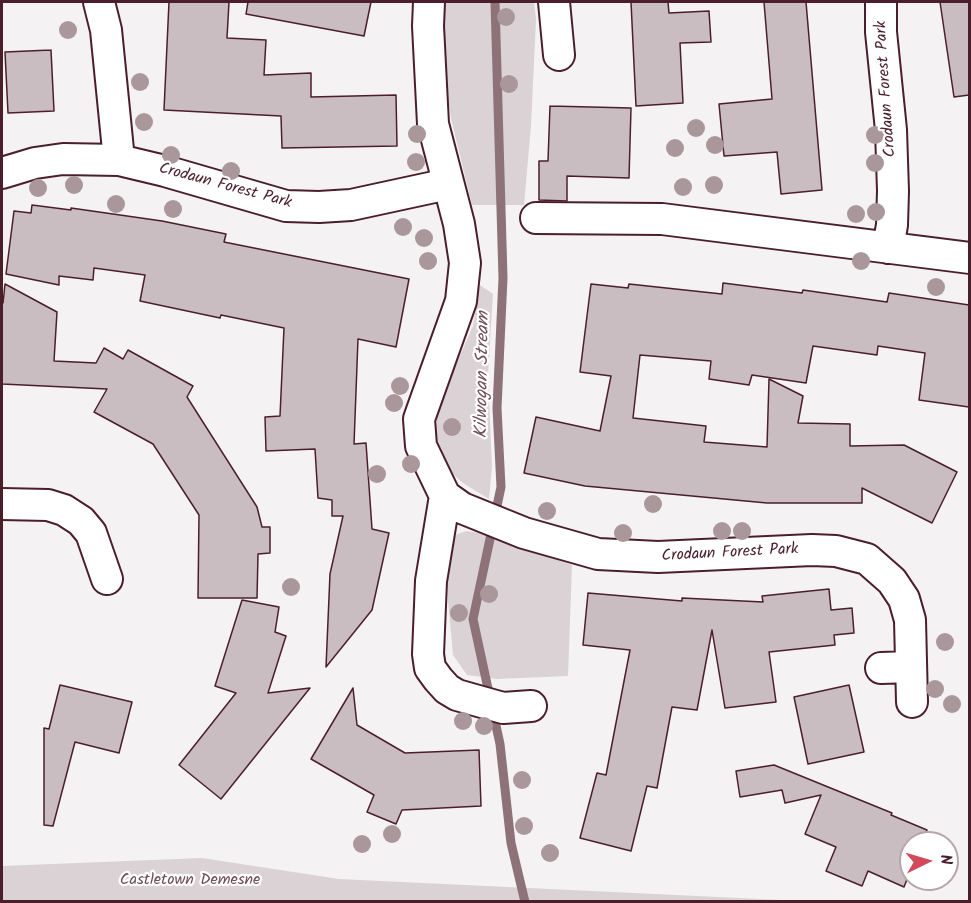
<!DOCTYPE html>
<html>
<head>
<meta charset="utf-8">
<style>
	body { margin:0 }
	#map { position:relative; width:971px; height:903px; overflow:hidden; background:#f4f2f2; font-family:Kalam,sans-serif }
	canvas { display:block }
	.frame { position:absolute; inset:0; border:3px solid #4a1f2b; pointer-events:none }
	.north { position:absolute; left:899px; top:831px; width:60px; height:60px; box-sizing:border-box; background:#fff; border:2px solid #b7a5aa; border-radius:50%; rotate:85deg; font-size:16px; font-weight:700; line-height:24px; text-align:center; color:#4a1f2b }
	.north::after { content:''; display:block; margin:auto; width:21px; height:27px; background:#d1495b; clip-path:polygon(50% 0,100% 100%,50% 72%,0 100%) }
</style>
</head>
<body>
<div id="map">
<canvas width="971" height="903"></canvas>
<div class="frame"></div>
<div class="north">N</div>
</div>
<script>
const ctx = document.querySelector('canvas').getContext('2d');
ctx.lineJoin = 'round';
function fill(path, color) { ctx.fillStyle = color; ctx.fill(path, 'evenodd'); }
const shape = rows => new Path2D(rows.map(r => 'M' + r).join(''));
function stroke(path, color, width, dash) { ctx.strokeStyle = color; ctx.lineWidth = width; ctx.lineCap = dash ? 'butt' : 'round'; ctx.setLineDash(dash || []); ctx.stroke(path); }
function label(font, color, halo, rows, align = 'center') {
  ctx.font = font + ' Kalam,sans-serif'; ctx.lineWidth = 4.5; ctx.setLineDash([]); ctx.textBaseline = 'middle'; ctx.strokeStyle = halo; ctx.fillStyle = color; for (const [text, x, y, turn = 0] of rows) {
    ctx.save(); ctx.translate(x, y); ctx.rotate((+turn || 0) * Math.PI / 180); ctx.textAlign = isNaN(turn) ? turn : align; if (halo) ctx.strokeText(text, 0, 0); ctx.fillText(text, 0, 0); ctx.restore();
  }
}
fill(shape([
	[445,2,534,2,536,19,531,126,524,205,472,205,451,118,446,85,444,50],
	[480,285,493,294,488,375,492,467,489,499,463,483,447,469,439,454,435,436,437,418,448,383,473,326],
	[467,531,479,533,572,565,568,676,497,679,467,675,453,655,448,600,446,550,450,541,457,534],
	[202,858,339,879,802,901,2,901,2,866]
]), '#dbd2d5');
stroke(shape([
	[490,698,473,619,501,487,497,408,503,278,495,2],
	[493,712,500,744,511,843,525,902]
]), '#8d727a', 9);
const building = shape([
	[169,2,229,2,227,38,266,40,264,75,311,73,311,97,396,95,397,146,282,148,281,116,164,110,169,2],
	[248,2,371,2,364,36,246,14,248,2],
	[631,2,668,2,669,13,709,11,711,42,680,43,683,103,636,106,631,2],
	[764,2,806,2,822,190,781,194,777,152,724,156,719,104,772,99,764,2],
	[940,2,969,2,969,95,954,97,940,2],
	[51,50,54,111,8,113,5,52,51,50],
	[550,106,631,108,629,178,567,176,567,201,539,200,539,161,548,161,550,106],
	[32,205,71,210,71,208,162,221,226,234,224,242,409,279,396,347,358,339,354,444,366,443,372,529,389,533,372,610,326,667,330,574,343,516,332,516,332,500,318,498,315,449,266,451,265,417,280,416,284,328,221,315,220,318,140,301,145,275,94,268,93,280,59,276,59,285,6,274,14,211,31,213,32,205],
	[723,283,802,293,803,290,887,302,889,293,969,305,969,407,919,400,925,353,878,346,877,355,813,346,806,383,752,375,749,385,709,379,711,361,640,355,633,418,706,426,704,442,767,447,769,379,803,396,798,423,850,424,850,446,904,445,957,472,932,523,862,488,862,503,767,503,585,486,524,473,536,417,600,431,611,376,580,372,591,284,628,288,629,284,722,294,723,283],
	[5,284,57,312,54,361,96,363,104,348,123,359,128,350,193,386,187,397,257,507,262,527,270,527,270,553,258,554,257,598,198,598,199,515,153,444,94,412,107,389,2,384,2,303,3,303,5,284],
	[829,589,831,610,852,608,854,633,834,635,835,645,769,652,776,702,725,708,712,630,697,710,672,707,657,788,647,786,631,851,580,838,597,773,606,775,630,650,583,645,588,593,682,601,682,598,763,602,762,596,829,589],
	[242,600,279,607,275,632,286,636,268,693,310,688,221,799,179,765,236,693,215,686,242,600],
	[60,685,132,702,119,753,75,742,53,826,44,825,44,728,49,729,60,685],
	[849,685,864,752,808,764,794,697,849,685],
	[353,688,357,725,405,753,479,750,481,806,402,810,396,824,367,812,374,795,311,759,353,688],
	[774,765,892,813,891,815,927,830,922,843,911,843,911,869,904,887,868,871,862,886,826,871,836,847,805,834,821,795,785,803,782,790,740,797,736,771,774,765]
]);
fill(building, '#cabdc1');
stroke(building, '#4a1f2b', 1.5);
const street = shape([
	[99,2,106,30,119,160],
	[429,2,428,26,433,124,459,224,465,263,461,301,419,419,421,446,445,496,431,581,428,654,430,668,438,679,447,689,457,695,503,708,531,706],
	[554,2,559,55],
	[881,2,881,32,891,130,893,191,892,225,888,248],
	[2,173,35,163,63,159,119,160,165,171,286,206,319,207,351,205,448,184],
	[536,218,662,219,970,258],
	[445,496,462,508,524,533,598,554,658,557,812,550,836,551,867,559,892,581,904,599,910,620,912,702],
	[2,504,48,505,64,510,81,521,91,533,107,579],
	[881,668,911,667]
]);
stroke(street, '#4a1f2b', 34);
stroke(street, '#fff', 30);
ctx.fillStyle = '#aa979c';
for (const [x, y] of [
	[506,17],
	[68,30],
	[140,82],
	[509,84],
	[144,122],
	[696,128],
	[417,134],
	[875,135],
	[715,145],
	[675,148],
	[171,155],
	[416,162],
	[875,163],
	[231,171],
	[74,185],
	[714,185],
	[683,187],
	[38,188],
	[116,204],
	[173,209],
	[876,212],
	[856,214],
	[403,227],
	[424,238],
	[428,261],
	[861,261],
	[936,287],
	[400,386],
	[394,403],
	[452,427],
	[411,464],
	[377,474],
	[653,504],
	[547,511],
	[722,531],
	[742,531],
	[623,533],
	[291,587],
	[489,594],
	[459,613],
	[945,642],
	[935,689],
	[952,704],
	[463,721],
	[484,726],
	[522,780],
	[524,826],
	[392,834],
	[362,844],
	[550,853]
]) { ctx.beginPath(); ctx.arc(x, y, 9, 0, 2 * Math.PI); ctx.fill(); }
label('16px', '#4a1f2b', '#fff', [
	["Crodaun Forest Park",887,89,-94],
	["Crodaun Forest Park",225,187,15],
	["Crodaun Forest Park",730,554,-3]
]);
label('16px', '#6e4c56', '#fff', [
	["Castletown Demesne",190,881]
]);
label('italic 18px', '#714f59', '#fff', [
	["Kilwogan Stream",484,375,-89]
]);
</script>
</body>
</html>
